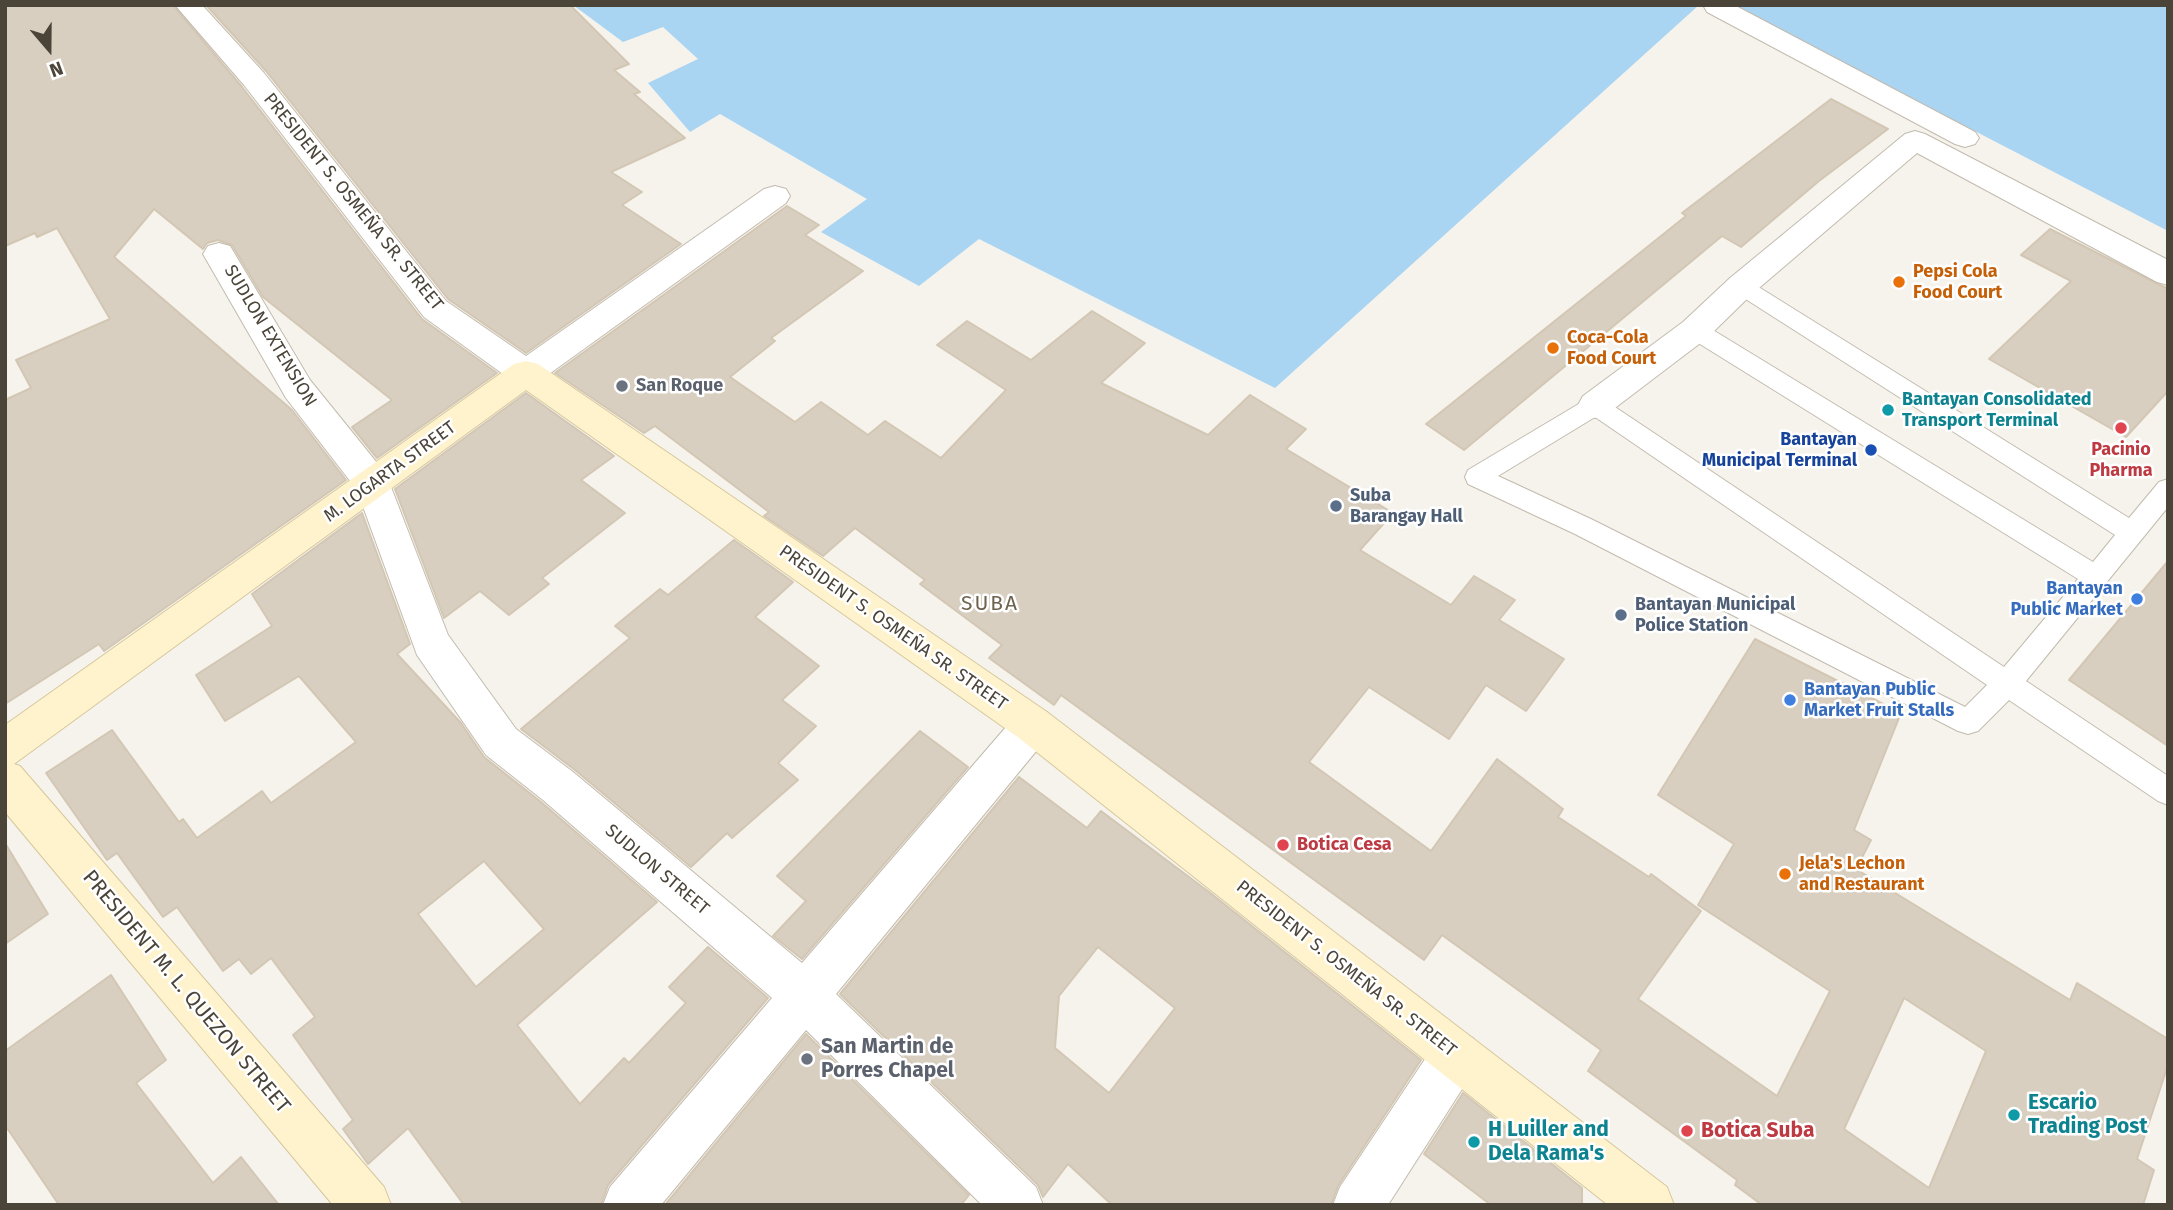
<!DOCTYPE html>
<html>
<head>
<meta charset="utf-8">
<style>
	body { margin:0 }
	#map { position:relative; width:2173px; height:1210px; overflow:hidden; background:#f6f3ec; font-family:"Fira Sans",sans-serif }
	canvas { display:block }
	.frame { position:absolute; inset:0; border:7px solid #4b4439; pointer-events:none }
	.north { position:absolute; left:14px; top:14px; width:70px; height:70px; -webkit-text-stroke:5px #fff; paint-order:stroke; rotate:160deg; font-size:19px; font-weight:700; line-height:28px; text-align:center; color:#4b4439 }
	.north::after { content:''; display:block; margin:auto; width:24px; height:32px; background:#4b4439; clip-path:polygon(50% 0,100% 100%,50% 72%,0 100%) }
</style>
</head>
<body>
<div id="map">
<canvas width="2173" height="1210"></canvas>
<div class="frame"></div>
<div class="north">N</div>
</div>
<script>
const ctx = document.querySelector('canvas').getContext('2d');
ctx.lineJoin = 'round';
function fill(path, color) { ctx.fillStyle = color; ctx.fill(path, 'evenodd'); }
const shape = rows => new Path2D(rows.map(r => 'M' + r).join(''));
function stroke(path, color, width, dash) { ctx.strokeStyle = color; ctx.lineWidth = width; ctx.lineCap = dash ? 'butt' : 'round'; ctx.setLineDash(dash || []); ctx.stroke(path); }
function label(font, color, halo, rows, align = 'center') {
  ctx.font = font + ' "Fira Sans",sans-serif'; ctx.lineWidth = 5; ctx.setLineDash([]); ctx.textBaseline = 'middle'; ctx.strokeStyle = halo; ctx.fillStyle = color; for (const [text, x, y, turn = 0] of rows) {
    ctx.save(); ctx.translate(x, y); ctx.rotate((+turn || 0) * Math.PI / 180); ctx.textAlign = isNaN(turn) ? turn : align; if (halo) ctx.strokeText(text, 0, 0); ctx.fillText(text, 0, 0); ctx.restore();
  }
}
fill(shape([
	[573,5,1699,5,1275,388,979,239,919,286,821,232,867,199,720,114,690,132,648,83,698,59,663,27,623,42],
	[1731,5,2168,5,2168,231]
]), '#a9d4f2');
const building = shape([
	[5,5,173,5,242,87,422,319,497,373,377,458,352,427,392,400,263,297,232,245,218,240,207,243,203,249,154,209,114,257,292,410,346,480,104,651,99,644,5,704,5,400,31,388,16,360,110,319,57,228,37,237,35,233,5,246,5,5],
	[206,5,570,5,629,64,614,70,640,92,634,94,685,138,611,172,642,192,622,205,681,244,526,353,448,299,266,71,206,5],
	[1831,99,1888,129,1819,181,1741,247,1722,236,1464,450,1426,424,1686,216,1682,213,1831,99],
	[787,206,819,225,805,235,863,271,771,338,775,341,730,377,795,422,821,402,868,435,885,421,941,458,1006,390,937,345,967,321,1031,360,1092,311,1145,343,1101,383,1208,435,1250,395,1306,429,1286,449,1393,513,1360,550,1451,605,1474,576,1515,600,1499,620,1564,659,1526,711,1486,685,1449,739,1369,687,1309,762,1431,851,1497,759,1563,809,1558,817,1649,877,1651,874,1701,911,1638,999,1777,1096,1830,991,1698,905,1734,844,1658,795,1755,639,1901,713,1854,830,1871,840,1856,869,2070,1000,2077,983,2168,1039,2168,1065,2137,1159,2154,1170,2143,1205,1762,1205,1735,1185,1737,1180,1588,1071,1601,1050,1442,935,1424,960,1061,695,1054,705,989,658,1002,645,920,584,925,580,855,528,823,556,764,516,769,512,655,426,644,433,555,373,787,206],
	[1904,998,1986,1051,1929,1188,1844,1129,1904,998],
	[2050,229,2168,289,2168,391,2126,437,1989,359,2071,281,2021,255,2050,229],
	[526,393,614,456,581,480,625,513,542,578,549,584,509,615,480,591,444,618,395,489,526,393],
	[362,513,410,644,397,654,461,723,484,757,541,802,657,902,517,1025,580,1104,624,1058,629,1063,686,1003,669,987,708,947,768,998,608,1185,601,1205,464,1205,408,1128,368,1164,343,1129,353,1120,293,1035,315,1017,271,958,251,974,239,959,223,971,177,907,163,917,117,853,107,860,46,773,112,730,179,822,183,819,197,838,262,791,271,803,356,742,299,676,225,721,196,675,272,626,252,594,362,513],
	[484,861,544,929,476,987,418,914,484,861],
	[734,540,793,582,755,617,819,666,782,700,816,726,778,763,798,780,732,838,727,833,691,867,575,770,521,729,630,638,615,626,660,589,668,595,734,540],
	[2168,561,2168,746,2069,680,2168,561],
	[920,731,968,767,802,959,773,936,806,901,777,876,920,731],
	[1019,777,1087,828,1101,811,1209,892,1421,1060,1338,1186,1331,1205,1112,1205,1068,1164,1043,1197,1038,1185,840,994,1019,777],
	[1098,947,1175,1008,1109,1093,1055,1048,1059,996,1098,947],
	[5,843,48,914,5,944,5,843],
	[111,975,166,1060,136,1083,213,1183,241,1157,279,1205,59,1205,5,1125,5,1051,111,975],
	[806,1034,969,1195,961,1205,665,1205,806,1034],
	[1463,1093,1582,1188,1582,1205,1491,1205,1424,1154,1463,1093]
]);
fill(building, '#d8cfc1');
stroke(building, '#d3c7b4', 2);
const lane = shape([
	[1741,278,1749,281,2129,518,2159,482,2168,479,2168,507,2026,681,2168,776,2168,805,2158,801,2009,700,1978,731,1968,734,1958,731,1575,534,1468,484,1465,477,1468,470,1587,399,1595,396,1603,399,2004,667,2078,579,1687,336,1684,330,1687,324,1695,322,1703,324,2093,562,2115,535,1733,291,1730,286,1733,281,1741,278],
	[1595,417,1987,685,1965,707,1593,520,1498,476,1595,417]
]);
const street = shape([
	[175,5,202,5,264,73,446,301,526,356,764,189,775,186,786,189,790,196,786,203,538,382,526,385,514,382,424,317,244,85,175,5],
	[1703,5,1734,5,1975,132,1979,138,1975,144,1965,147,1955,144,1707,12,1703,5],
	[1915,131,1925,134,2168,260,2168,285,2157,282,1917,153,1752,294,1707,338,1607,414,1595,418,1583,414,1578,405,1583,396,1683,322,1730,278,1905,134,1915,131],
	[219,243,230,246,310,380,386,474,448,635,516,729,573,772,802,963,1019,712,1033,707,1047,712,1053,725,1047,738,836,994,1036,1187,1043,1205,982,1205,806,1030,661,1205,603,1205,610,1187,772,998,543,800,486,755,417,655,357,490,286,398,203,254,208,246,219,243],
	[1456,1031,1473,1038,1480,1055,1473,1072,1388,1205,1333,1205,1340,1187,1439,1038,1456,1031]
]);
const secondary = shape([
	[526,361,538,364,1047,712,1667,1187,1674,1205,1608,1205,1019,738,526,390,14,764,20,766,384,1187,391,1205,333,1205,5,812,5,725,514,364,526,361]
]);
stroke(lane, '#c2bbae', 2);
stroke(street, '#c2bbae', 2);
stroke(secondary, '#d6c79b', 2);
fill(lane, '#fff');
fill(street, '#fff');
fill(secondary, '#fff3cd');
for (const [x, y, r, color] of [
	[1899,282,7,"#e8710a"],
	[1553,348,7,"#e8710a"],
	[622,386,7,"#6b7280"],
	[1888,410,7,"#0f9aa8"],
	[2121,428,7,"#e0444e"],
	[1871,450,7,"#1a4fb4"],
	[1336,506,7,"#5c6f8a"],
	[2137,599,7,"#3f7fe0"],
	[1621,615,7,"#5c6f8a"],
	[1790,700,7,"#3f7fe0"],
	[1283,845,7,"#e0444e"],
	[1785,874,7,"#e8710a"],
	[807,1059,7,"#6b7280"],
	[2014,1115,7,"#0f9aa8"],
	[1687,1131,7,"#e0444e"],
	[1474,1142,7,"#0f9aa8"]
]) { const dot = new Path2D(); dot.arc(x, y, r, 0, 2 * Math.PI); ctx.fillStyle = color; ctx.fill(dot); stroke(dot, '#fff', 2.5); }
label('18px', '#4b4439', '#fff', [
	["PRESIDENT S. OSMEÑA SR. STREET",353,202,51],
	["SUDLON EXTENSION",270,336,59],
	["M. LOGARTA STREET",390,472,-36],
	["PRESIDENT S. OSMEÑA SR. STREET",893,628,35],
	["SUDLON STREET",657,870,40],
	["PRESIDENT S. OSMEÑA SR. STREET",1346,969,38]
]);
label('bold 18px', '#c56008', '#fff', [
	["Pepsi Cola",1913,272],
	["Food Court",1913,293],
	["Coca-Cola",1567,338],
	["Food Court",1567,359],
	["Jela's Lechon",1799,864],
	["and Restaurant",1799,885]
], 'left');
label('bold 18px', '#5b616d', '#fff', [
	["San Roque",636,386]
], 'left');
label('bold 18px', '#0d838f', '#fff', [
	["Bantayan Consolidated",1902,400],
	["Transport Terminal",1902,421]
], 'left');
label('bold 18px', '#164399', '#fff', [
	["Bantayan",1857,440],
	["Municipal Terminal",1857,461]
], 'right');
label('bold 18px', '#be3a42', '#fff', [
	["Pacinio",2121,450],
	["Pharma",2121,471],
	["Botica Cesa",1297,845,"left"]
]);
label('bold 18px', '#4e5e75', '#fff', [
	["Suba",1350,496],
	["Barangay Hall",1350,517],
	["Bantayan Municipal",1635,605],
	["Police Station",1635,626]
], 'left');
label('bold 18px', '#366cbe', '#fff', [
	["Bantayan",2123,589],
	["Public Market",2123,610],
	["Bantayan Public",1804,690,"left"],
	["Market Fruit Stalls",1804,711,"left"]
], 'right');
ctx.letterSpacing = '2px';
label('21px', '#6e6250', '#fff', [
	["SUBA",990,604]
]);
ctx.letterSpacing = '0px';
label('21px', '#4b4439', '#fff', [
	["PRESIDENT M. L. QUEZON STREET",186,992,50]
]);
label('bold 21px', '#5b616d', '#fff', [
	["San Martin de",821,1047],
	["Porres Chapel",821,1071]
], 'left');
label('bold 21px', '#0d838f', '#fff', [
	["Escario",2028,1103],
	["Trading Post",2028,1127],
	["H Luiller and",1488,1130],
	["Dela Rama's",1488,1154]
], 'left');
label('bold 21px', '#be3a42', '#fff', [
	["Botica Suba",1701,1131]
], 'left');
</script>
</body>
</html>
